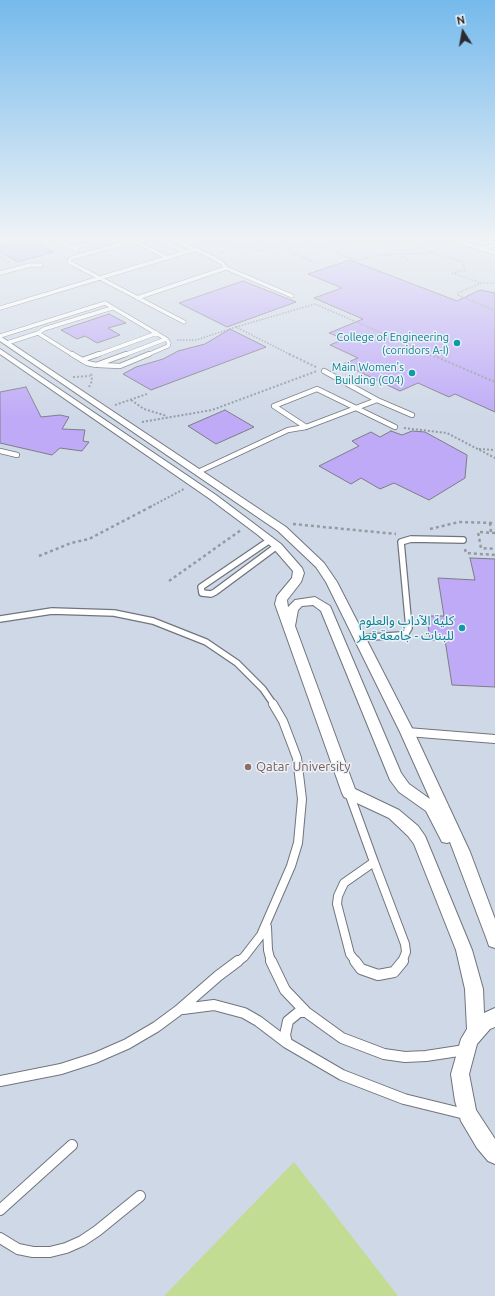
<!DOCTYPE html>
<html>
<head>
<meta charset="utf-8">
<style>
	body { margin:0 }
	#map { position:relative; width:495px; height:1296px; overflow:hidden; background:#dee4ec; font-family:Ubuntu,sans-serif }
	canvas { display:block }
	.north { position:absolute; left:443px; top:12px; width:40px; height:40px; -webkit-text-stroke:3px #ebf1f9; paint-order:stroke; rotate:349deg; font-size:11px; font-weight:700; line-height:16px; text-align:center; color:#292b2e }
	.north::after { content:''; display:block; margin:auto; width:14px; height:18px; background:#292b2e; clip-path:polygon(50% 0,100% 100%,50% 72%,0 100%) }
</style>
</head>
<body>
<div id="map">
<canvas width="495" height="1296"></canvas>
<div class="north">N</div>
</div>
<script>
const ctx = document.querySelector('canvas').getContext('2d');
ctx.lineJoin = 'round';
function fill(path, color) { ctx.fillStyle = color; ctx.fill(path, 'evenodd'); }
const shape = rows => new Path2D(rows.map(r => 'M' + r).join(''));
function stroke(path, color, width, dash) { ctx.strokeStyle = color; ctx.lineWidth = width; ctx.lineCap = dash ? 'butt' : 'round'; ctx.setLineDash(dash || []); ctx.stroke(path); }
function label(font, color, halo, rows, align = 'center') {
  ctx.font = font + ' Ubuntu,"Noto Sans Arabic",sans-serif'; ctx.lineWidth = 3; ctx.setLineDash([]); ctx.textBaseline = 'middle'; ctx.strokeStyle = halo; ctx.fillStyle = color; for (const [text, x, y, turn = 0] of rows) {
    ctx.save(); ctx.translate(x, y); ctx.rotate((+turn || 0) * Math.PI / 180); ctx.textAlign = isNaN(turn) ? turn : align; if (halo) ctx.strokeText(text, 0, 0); ctx.fillText(text, 0, 0); ctx.restore();
  }
}
fill(shape([
	[0,237,495,237,495,1296,0,1296]
]), '#cfd8e7');
fill(shape([
	[294,1162,398,1296,164,1296]
]), '#c2dc93');
const building = shape([
	[27,239,54,252,18,262,0,252,0,246,27,239],
	[350,260,457,301,480,290,495,293,495,412,455,394,449,397,418,383,400,391,343,364,358,358,330,345,344,339,329,333,363,319,314,298,342,288,308,274,350,260],
	[243,281,296,302,227,327,179,303,243,281],
	[109,314,126,323,108,328,120,335,97,343,85,336,77,339,61,330,109,314],
	[230,329,266,347,151,390,123,374,136,367,163,359,178,351,205,344,230,329],
	[26,387,41,417,60,415,69,417,62,429,85,430,83,441,89,442,82,451,60,448,52,455,0,443,0,392,26,387],
	[225,410,254,427,216,444,188,426,225,410],
	[391,431,402,435,412,431,425,432,467,455,465,478,429,500,394,483,380,489,361,478,351,484,319,466,359,446,352,441,371,432,380,437,391,431],
	[470,558,495,559,495,687,452,685,445,640,430,640,427,616,444,616,438,578,475,580,470,558]
]);
fill(building, '#beaaf7');
stroke(building, '#7e7d85', 1);
const laneFar4 = shape([
	[51,237,77,250],
	[146,237,75,257,70,259,69,262,184,322],
	[152,237,186,252],
	[168,237,210,256,222,263,226,268],
	[444,237,495,253],
	[134,241,168,258],
	[461,243,478,237],
	[73,248,114,237],
	[481,249,495,245],
	[0,273,30,265,41,265],
	[137,298,226,268,292,296],
	[0,308,196,249],
	[38,333,44,329,112,308],
	[0,336,105,303,166,339,124,355],
	[7,343,38,333,73,355],
	[97,355,157,333],
	[147,355,168,346,169,343,166,339]
]);
const laneFar3 = shape([
	[72,354,87,363,96,365,126,354],
	[82,360,99,354],
	[98,365,120,366,149,354],
	[377,400,412,415],
	[306,427,274,406,317,389,395,427],
	[0,451,17,455],
	[198,472,288,430,306,427,377,400,324,371]
]);
const laneFar2 = shape([
	[270,540,201,587,202,593,211,594,215,592,277,546],
	[0,619,52,611,114,613,153,621,206,642,237,663,263,689,274,705],
	[359,638,400,635,406,633,409,628,401,542,411,539,463,540]
]);
const laneFar1 = shape([
	[407,732,495,739],
	[349,793,374,862],
	[267,927,268,950,271,962],
	[237,962,244,957,261,935,291,866,298,843,302,799,297,758,283,721,273,704],
	[356,962,350,954,337,904,338,896,344,883,374,862,405,944,406,952,402,962]
]);
const lane = shape([
	[271,961,285,990,306,1012,342,1038,384,1054,405,1057,426,1056,465,1050],
	[355,961,361,969,378,975,394,972,403,961],
	[183,1009,214,1005,244,1013,258,1021,287,1043,342,1075,404,1099,465,1114],
	[287,1043,285,1035,288,1021,299,1012,306,1012],
	[0,1081,61,1069,95,1058,127,1044,156,1027,179,1010,218,976,238,961],
	[0,1210,72,1145],
	[0,1238,18,1249,33,1252,50,1252,66,1248,82,1241,97,1231,140,1196]
]);
const street = shape([
	[0,336,286,527,324,563,337,582,414,732,470,852,495,919,495,948,489,946,487,940,450,842,447,843,442,842,426,811,399,792,390,780,321,611,313,605,302,606,298,610,295,626,355,789,399,810,418,826,425,836,472,950,483,989,484,1013,495,1008,495,1027,490,1029,477,1044,469,1074,476,1110,495,1139,495,1164,488,1161,477,1148,461,1121,455,1101,451,1074,461,1039,467,1029,465,989,456,950,414,844,408,836,389,818,344,797,342,793,275,604,277,596,292,578,293,571,273,548,258,535,210,499,0,354,0,349,216,495,281,544,302,568,304,573,301,582,287,600,288,607,295,600,315,597,330,606,401,773,409,784,430,799,400,732,326,582,316,567,278,531,0,341,0,336]
]);
stroke(laneFar4, '#70757c', 4.5);
stroke(laneFar3, '#70757c', 6);
stroke(laneFar2, '#70757c', 8);
stroke(laneFar1, '#70757c', 10);
stroke(lane, '#70757c', 12);
stroke(street, '#70757c', 2);
stroke(shape([
	[297,237,358,261,378,255,435,253],
	[401,237,411,241,417,247,462,262,465,270,454,273],
	[305,240,314,237],
	[285,249,309,242],
	[220,253,244,246,261,251,276,246,319,264],
	[402,256,410,262],
	[0,257,9,262],
	[452,273,481,283,495,283],
	[481,283,458,293,458,295,495,311],
	[236,327,315,304,432,355],
	[177,340,196,340,236,327,291,355]
]), '#959aa0', 1.5, [1.5, 1.5]);
stroke(shape([
	[289,354,316,367],
	[430,354,495,382],
	[73,377,90,376],
	[89,387,92,381,91,372],
	[131,400,144,409,167,416],
	[115,405,147,394],
	[142,422,212,410,317,371],
	[404,428,447,433,495,458],
	[479,449,495,450],
	[150,507,184,489]
]), '#959aa0', 2, [2, 2]);
stroke(shape([
	[490,523,491,533],
	[293,524,396,534],
	[430,529,459,522,495,523],
	[495,533,478,532,481,548,495,549],
	[465,549,466,553,495,555],
	[39,556,71,543,89,539,152,506],
	[169,581,241,530]
]), '#959aa0', 2.5, [3, 3]);
stroke(laneFar4, '#fff', 3.5);
stroke(laneFar3, '#fff', 4.5);
stroke(laneFar2, '#fff', 5.5);
stroke(laneFar1, '#fff', 8);
stroke(lane, '#fff', 10);
fill(street, '#fff');
const sky = ctx.createLinearGradient(0, 0, 0, 419);
sky.addColorStop(0, '#75baec');
sky.addColorStop(0.57, '#f0f3f6');
sky.addColorStop(1, '#f0f3f600');
ctx.fillStyle = sky;
ctx.fillRect(0, 0, 495, 419);
for (const [x, y, r, color] of [
	[457,343,4,"#0f9aa8"],
	[412,373,4,"#0f9aa8"],
	[462,628,4,"#0f9aa8"],
	[248,767,4,"#8d6e63"]
]) { const dot = new Path2D(); dot.arc(x, y, r, 0, 2 * Math.PI); ctx.fillStyle = color; ctx.fill(dot); stroke(dot, '#ebf1f9', 1.5); }
label('11px', '#0d838f', '#ebf1f9', [
	["College of Engineering",449,337],
	["(corridors A-I)",449,350],
	["Main Women's",404,367],
	["Building (C04)",404,380]
], 'right');
label('13px', '#0d838f', '#ebf1f9', [
	["كلية الآداب والعلوم",454,621],
	["للبنات - جامعة قطر",454,636]
], 'right');
label('13px', '#785e54', '#ebf1f9', [
	["Qatar University",256,767]
], 'left');
</script>
</body>
</html>
